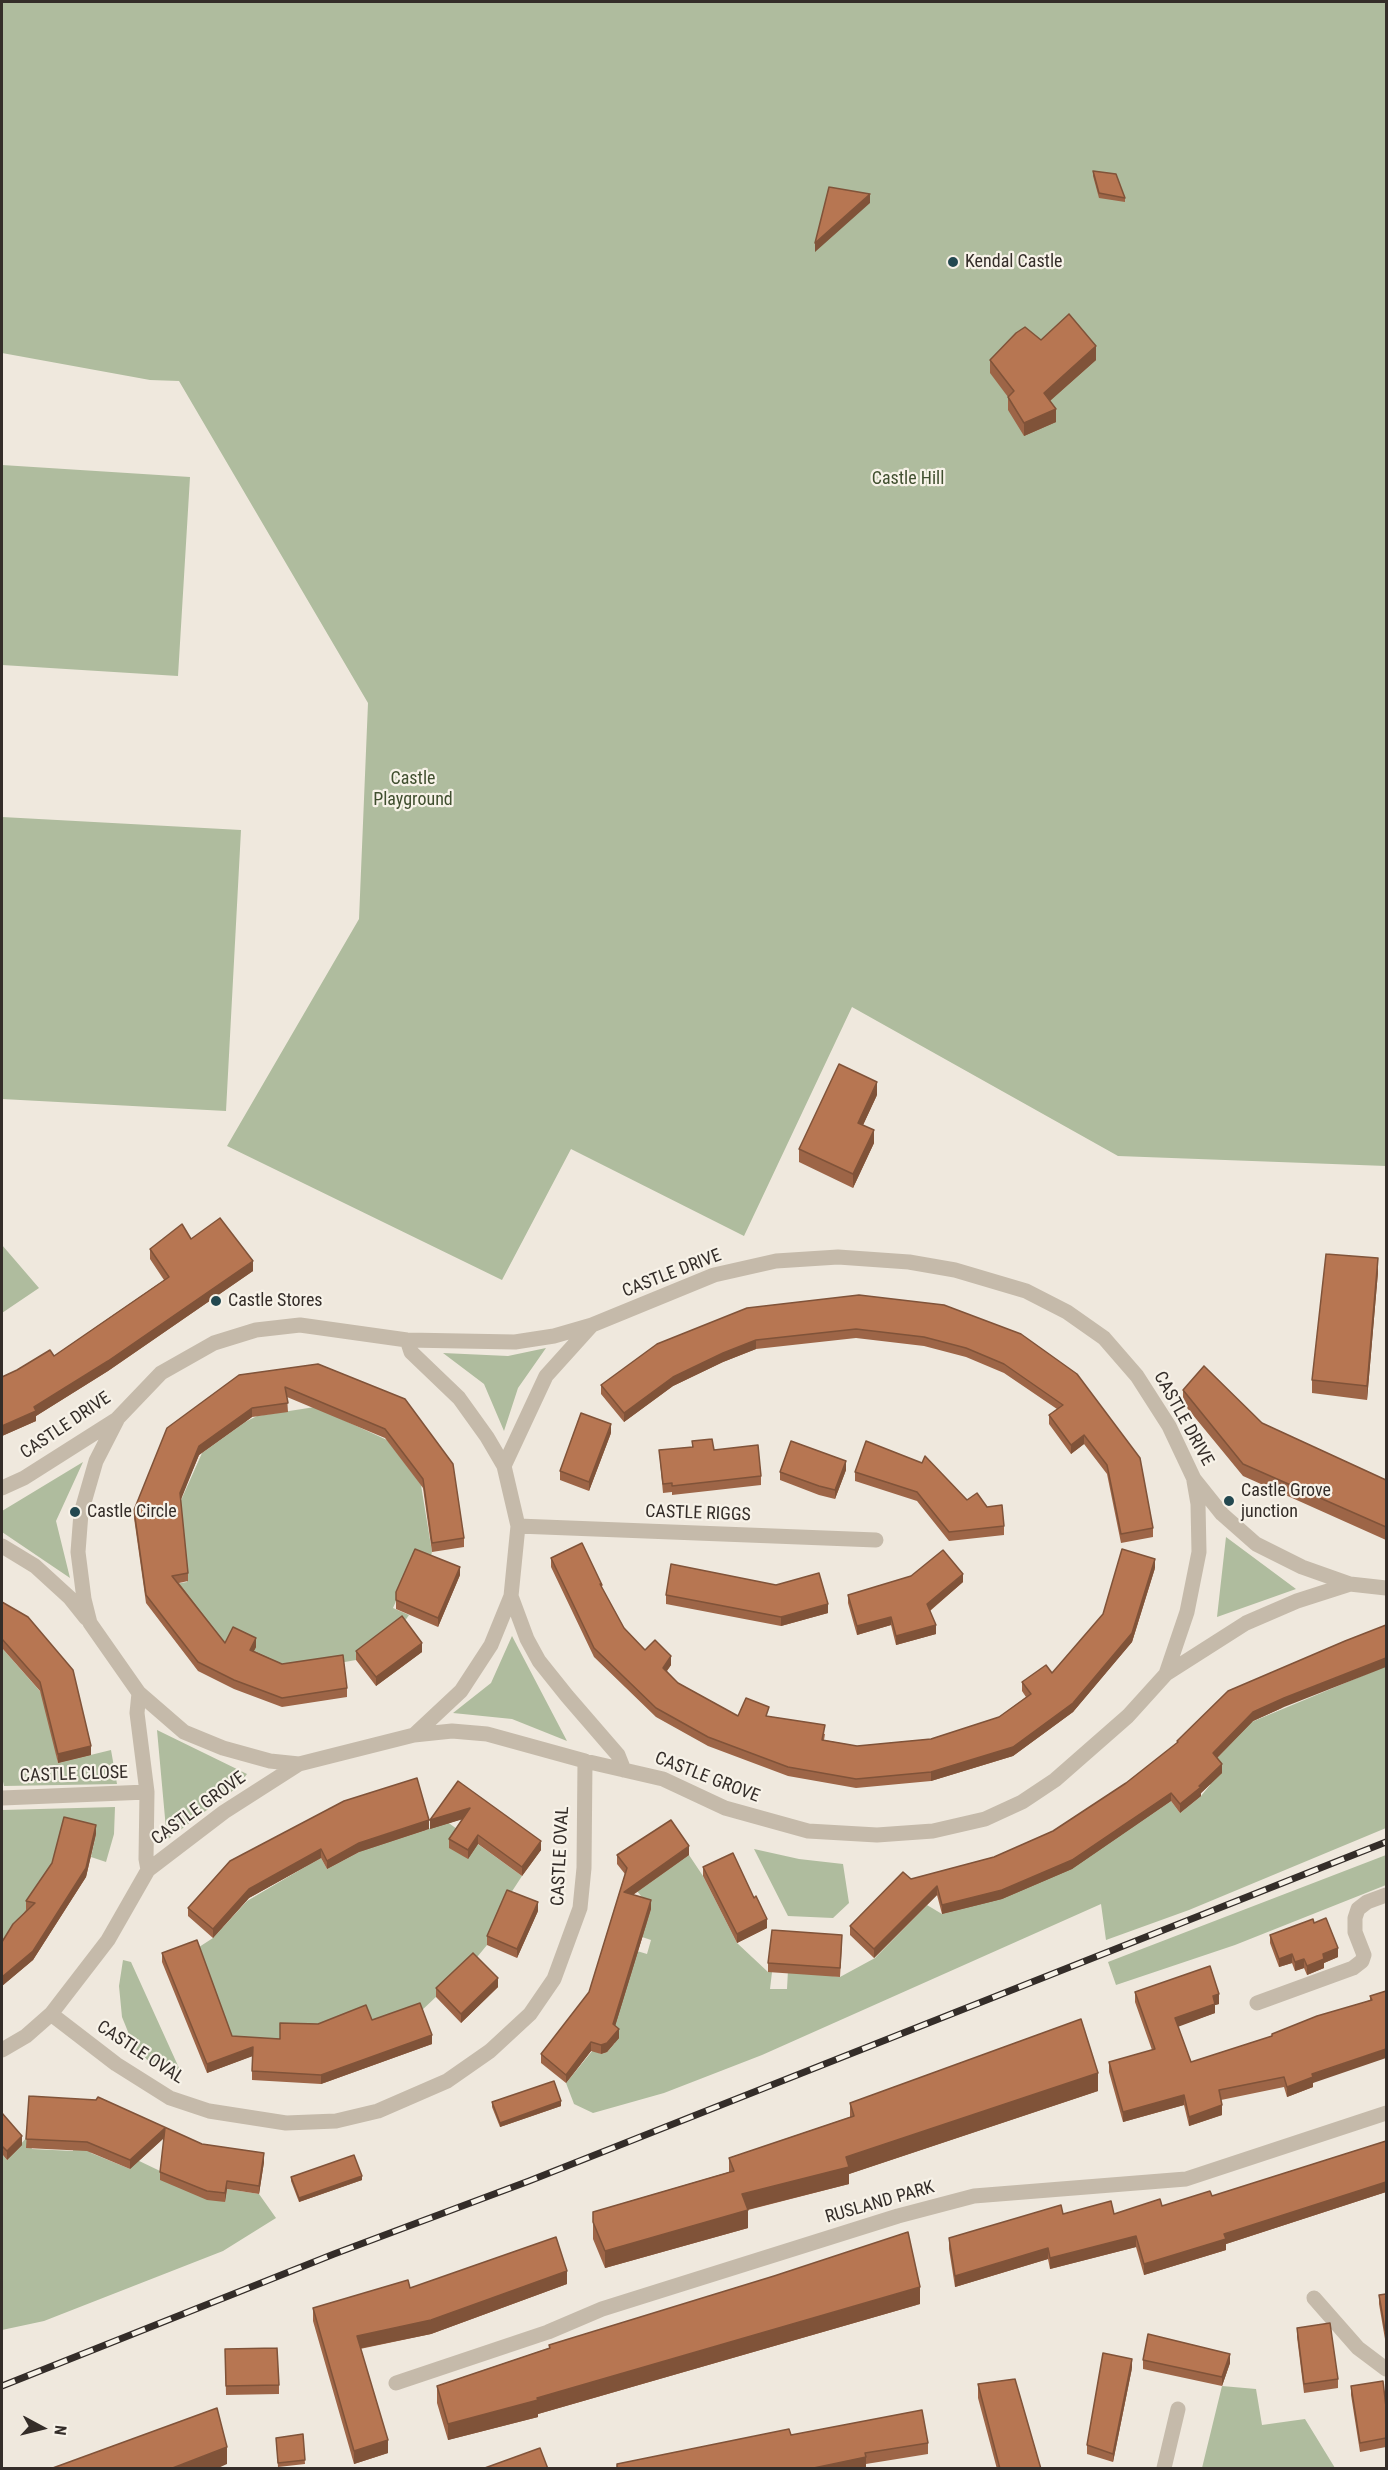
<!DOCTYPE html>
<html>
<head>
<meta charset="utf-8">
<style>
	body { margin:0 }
	#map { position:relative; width:1388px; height:2470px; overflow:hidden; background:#efe8dd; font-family:"Roboto Condensed",sans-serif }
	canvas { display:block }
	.frame { position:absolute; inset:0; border:3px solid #342d29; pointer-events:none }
	.north { position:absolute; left:12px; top:2398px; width:60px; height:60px; -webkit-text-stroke:4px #f7f2e8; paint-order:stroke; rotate:97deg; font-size:16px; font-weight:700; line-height:24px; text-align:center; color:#342d29 }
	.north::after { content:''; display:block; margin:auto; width:21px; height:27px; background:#342d29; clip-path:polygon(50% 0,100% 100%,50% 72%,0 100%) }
</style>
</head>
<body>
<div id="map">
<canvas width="1388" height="2470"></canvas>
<div class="frame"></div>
<div class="north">N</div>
</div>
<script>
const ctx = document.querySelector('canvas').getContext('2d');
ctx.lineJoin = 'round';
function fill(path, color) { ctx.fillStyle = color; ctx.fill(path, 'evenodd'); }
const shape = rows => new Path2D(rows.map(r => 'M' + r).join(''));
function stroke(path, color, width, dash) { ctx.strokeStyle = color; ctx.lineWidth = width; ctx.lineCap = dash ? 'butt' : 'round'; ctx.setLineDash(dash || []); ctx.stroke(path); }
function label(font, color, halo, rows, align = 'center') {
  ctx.font = font + ' "Roboto Condensed",sans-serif'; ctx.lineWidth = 4.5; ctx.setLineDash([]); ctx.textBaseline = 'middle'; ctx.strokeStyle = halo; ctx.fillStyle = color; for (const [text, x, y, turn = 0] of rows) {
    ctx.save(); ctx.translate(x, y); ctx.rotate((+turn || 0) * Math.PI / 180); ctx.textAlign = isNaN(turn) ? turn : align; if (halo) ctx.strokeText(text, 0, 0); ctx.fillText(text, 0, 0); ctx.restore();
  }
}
fill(shape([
	[2,2,1386,2,1386,1166,1118,1156,852,1007,744,1236,571,1149,502,1280,227,1146,359,919,368,703,179,381,150,380,2,353],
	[2,465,190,477,178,676,2,665],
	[2,817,241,830,226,1111,2,1099],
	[2,1245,39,1288,2,1313],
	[546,1348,518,1388,504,1431,484,1384,443,1353,508,1356],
	[315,1407,387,1440,421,1485,432,1552,429,1563,415,1558,393,1608,409,1615,402,1625,356,1660,289,1672,226,1650,175,1584,187,1582,174,1516,202,1453,245,1422,257,1416],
	[83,1462,56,1521,70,1578,2,1532,2,1511],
	[1226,1537,1296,1589,1217,1617],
	[512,1636,567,1741,512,1719,453,1713,491,1683],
	[2,1648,45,1697,58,1763,111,1750,117,1784,4,1786,2,1777],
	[1386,1666,1386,1828,1189,1910,1106,1940,1101,1904,762,2055,664,2093,593,2113,574,2104,566,2083,593,2050,601,2054,607,2052,615,2043,609,2030,637,1951,647,1954,651,1940,642,1937,651,1909,637,1891,689,1855,703,1876,737,1943,768,1972,772,1972,770,1989,787,1989,788,1970,840,1977,875,1958,927,1905,942,1914,1003,1898,1072,1868,1171,1801,1180,1813,1201,1796,1210,1785,1213,1762,1249,1723],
	[157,1730,247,1774,235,1789,167,1840],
	[115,1807,114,1834,106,1862,91,1857,96,1834,52,1872,18,1924,2,1944,2,1810],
	[439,1816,522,1876,507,1899,487,1945,473,1962,420,2012,280,2048,232,2044,196,1949,213,1938,247,1901,310,1864,321,1858,327,1869,361,1851,429,1829],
	[754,1849,799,1859,843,1864,849,1903,833,1918,788,1916],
	[1386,1855,1386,1885,1235,1945,1116,1985,1108,1962],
	[123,1960,131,1962,179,2068,172,2075,153,2065,135,2049,122,2017,119,1986],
	[75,2108,91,2153,130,2169,135,2159,225,2202,227,2189,259,2194,276,2218,223,2251,44,2321,2,2330,2,2154,7,2160,27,2137,32,2149,73,2151],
	[1222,2386,1256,2389,1262,2425,1305,2419,1335,2468,1202,2468]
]), '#afbc9e');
stroke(shape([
	[407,1340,411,1352,459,1398,487,1437,504,1466,518,1526,511,1596,491,1645,461,1691,414,1735],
	[117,1420,96,1461,81,1513,78,1552,84,1599,90,1623,139,1693,184,1732,223,1748,270,1761,299,1764],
	[504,1466,546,1376,592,1325],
	[2,1488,24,1478,117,1419,161,1373,214,1343,256,1330,300,1325,407,1340,515,1342,554,1336,592,1325,714,1275,776,1261,838,1257,909,1262,955,1270,1026,1291,1067,1312,1104,1338,1137,1376,1169,1426,1194,1479,1222,1514,1256,1544,1302,1567,1350,1584],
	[518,1526,876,1540],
	[2,1546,35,1566,70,1598,86,1618],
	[511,1596,527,1639,539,1661,567,1696,618,1755,624,1770],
	[1166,1674,1187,1612,1199,1552,1198,1504,1194,1481],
	[139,1693,137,1713,147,1792,146,1859,148,1870],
	[2,1798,147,1792],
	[1257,2003,1353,1968,1362,1961,1364,1955,1355,1932,1355,1918,1358,1909,1367,1902,1386,1895],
	[51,2014,116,2064,170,2098,209,2111,286,2123,336,2121,378,2111,447,2081,490,2051,530,2014,554,1979,580,1908,584,1868,585,1761],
	[2,2050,26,2036,51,2014,108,1940,148,1870,224,1812,299,1764,414,1735,452,1731,487,1734,585,1761,663,1779,725,1808,808,1831,877,1835,933,1831,985,1819,1022,1802,1055,1780,1128,1716,1166,1674,1246,1623,1297,1601,1350,1584,1386,1588],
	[1314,2298,1358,2348,1386,2369],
	[396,2383,548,2332,602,2309,898,2216,974,2196,1186,2179,1386,2113],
	[1164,2468,1178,2409]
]), '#c5baaa', 15);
const rail = shape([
	[2,2386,334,2254,529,2181,1386,1842]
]);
stroke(rail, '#342d29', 7);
stroke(rail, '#f7f2e8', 4.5, [14]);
fill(shape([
	[1093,171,1125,198,1125,202,1099,198,1093,176],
	[1041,340,1096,360,1050,401,1056,422,1024,436,1008,410,1008,397,990,373,990,360],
	[877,1095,863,1125,874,1143,853,1188,799,1162,799,1149],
	[191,1239,253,1271,108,1371,36,1416,36,1421,2,1436,54,1356,164,1280,150,1259,150,1249],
	[1378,1272,1367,1400,1312,1393,1312,1380],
	[747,1308,1021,1334,1153,1528,1153,1537,1121,1543,1107,1474,1084,1444,1071,1454,1049,1424,1049,1415,1057,1409,1004,1373,966,1357,924,1346,856,1338,756,1349,723,1362,673,1386,624,1422,601,1394,601,1385],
	[239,1375,405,1399,464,1538,464,1547,432,1552,423,1488,385,1438,287,1397,288,1412,252,1417,199,1455,180,1500,188,1573,188,1581,179,1583,225,1643,256,1647,254,1651,282,1664,347,1688,347,1697,282,1707,234,1689,198,1671,146,1603,134,1518,134,1510],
	[1183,1390,1262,1423,1386,1480,1386,1540,1243,1476,1183,1403],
	[611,1433,589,1491,560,1480,560,1471],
	[692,1441,714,1450,761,1476,761,1485,672,1495,672,1492,663,1493,659,1450,692,1447],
	[846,1470,835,1499,819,1495,780,1480,780,1472],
	[855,1472,967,1500,1004,1526,1004,1535,949,1541,917,1501,855,1481],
	[551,1558,602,1585,602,1588,624,1628,645,1650,671,1665,667,1671,678,1683,738,1716,769,1716,825,1734,824,1740,857,1746,931,1739,999,1717,1026,1697,1022,1691,1022,1682,1052,1673,1155,1568,1132,1642,1073,1712,1013,1756,931,1781,856,1788,788,1776,708,1746,656,1717,594,1657,551,1567],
	[460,1575,438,1627,396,1609,396,1592],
	[963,1582,930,1611,936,1634,896,1645,891,1625,857,1635,848,1603,848,1595],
	[666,1595,828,1613,781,1626,666,1604],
	[2,1602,91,1755,58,1763,40,1691,2,1648],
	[356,1651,422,1652,376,1686,356,1660],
	[1284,1707,1253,1721,1217,1758,1222,1773,1201,1793,1201,1796,1180,1813,1171,1801,1072,1869,1002,1899,942,1914,937,1895,874,1958,850,1935,850,1926,911,1879,994,1857,1053,1831,1126,1783,1177,1743,1177,1741],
	[458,1781,541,1850,522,1876,478,1844,468,1859,449,1848,449,1839,462,1819,430,1829],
	[429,1829,359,1852,327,1869,321,1858,249,1898,213,1938,188,1916,188,1908,230,1861],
	[96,1834,86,1877,33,1960,2,1986,2,1942,26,1910,26,1901],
	[617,1855,689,1855,633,1895,651,1909,615,2026,619,2038,607,2052,601,2054,591,2051,566,2083,541,2063,541,2054,589,1992,625,1874,617,1864],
	[703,1867,767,1928,737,1943,703,1876],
	[538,1911,517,1958,487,1945,487,1936],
	[1314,1923,1338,1957,1324,1963,1324,1968,1307,1975,1304,1968,1295,1971,1292,1963,1279,1967,1270,1943,1270,1935],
	[842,1944,840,1977,768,1972,768,1963],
	[162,1953,232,2036,280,2039,318,2024,372,2020,432,2044,321,2084,252,2080,252,2056,207,2073,162,1962],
	[498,1987,461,2023,436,1997,436,1988],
	[1386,1991,1313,2083,1313,2087,1287,2097,1284,2087,1221,2100,1222,2115,1189,2126,1184,2105,1123,2122,1109,2072,1109,2062,1152,2050,1135,2002,1135,1992,1219,2004,1215,2005,1215,2013,1178,2026,1191,2062,1272,2036,1370,2000,1370,1996],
	[1098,2091,849,2174,849,2184,748,2210,748,2228,605,2268,593,2239,593,2212,729,2172,729,2158,850,2117,850,2103],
	[29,2096,202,2144,264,2162,259,2194,227,2189,225,2202,207,2200,160,2180,160,2172,164,2138,130,2169,87,2151,26,2148],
	[492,2102,561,2106,500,2127,492,2107],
	[2,2113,22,2145,7,2160,2,2154],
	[1386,2141,1386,2192,1226,2244,1226,2250,1144,2275,1136,2247,1050,2269,1048,2259,955,2287,949,2249,949,2238,1063,2214,1114,2214,1162,2206,1212,2196],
	[291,2177,362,2180,299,2202,291,2181],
	[567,2284,431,2334,360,2349,388,2453,354,2464,313,2321,313,2308,410,2288],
	[1386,2294,1386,2339,1385,2339,1379,2304,1379,2295],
	[920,2304,538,2414,538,2417,448,2440,437,2403,437,2386,549,2348,549,2345],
	[1297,2328,1338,2379,1338,2388,1304,2393,1297,2337],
	[225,2349,279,2385,279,2394,226,2395],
	[1143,2360,1230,2363,1222,2386,1143,2369],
	[1132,2368,1113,2462,1087,2454,1087,2445],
	[978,2384,1041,2469,997,2469,978,2398],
	[1351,2386,1386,2407,1386,2447,1360,2452,1351,2395],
	[303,2434,305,2464,278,2467,276,2438],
	[791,2435,928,2443,928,2454,866,2464,866,2467,861,2469,617,2469,617,2464]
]), '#9d6547');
fill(shape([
	[870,194,870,203,815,252,815,243],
	[1096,346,1096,360,1044,406,1044,393],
	[1056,409,1056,422,1024,436,1024,423],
	[877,1082,877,1095,858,1136,858,1123],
	[874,1130,874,1143,853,1188,853,1174],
	[1378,1258,1378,1272,1367,1400,1367,1386],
	[253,1261,253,1271,108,1371,36,1416,36,1421,2,1436,2,1426,34,1407],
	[756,1340,756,1349,723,1362,673,1386,624,1422,624,1413,673,1377,723,1353],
	[252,1408,252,1417,199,1455,180,1502,180,1493,199,1446],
	[611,1424,611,1433,589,1491,589,1482],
	[1084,1435,1084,1444,1071,1454,1071,1445],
	[846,1461,846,1470,835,1499,835,1490],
	[1155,1559,1155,1568,1132,1642,1073,1712,1013,1756,931,1781,931,1772,1013,1747],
	[460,1567,460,1575,438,1627,438,1618],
	[963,1574,963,1582,927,1613,927,1604],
	[828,1604,828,1613,781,1626,781,1617],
	[891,1617,891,1625,857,1635,857,1626],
	[936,1625,936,1634,896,1645,896,1636],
	[256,1638,256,1647,250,1658,250,1650],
	[422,1643,422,1652,376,1686,376,1677],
	[671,1656,671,1665,663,1676,663,1668],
	[1386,1658,1386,1667,1284,1707,1253,1721,1213,1762,1213,1753,1253,1712,1284,1698],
	[91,1746,91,1755,58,1763,58,1754],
	[1222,1764,1222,1773,1201,1793,1201,1796,1180,1813,1180,1804],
	[1171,1793,1171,1801,1072,1869,1002,1899,942,1914,942,1905],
	[470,1808,470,1817,430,1829,430,1820],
	[429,1820,429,1829,359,1852,327,1869,327,1861,359,1843],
	[96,1825,96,1834,86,1877,33,1960,2,1986,2,1977],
	[478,1835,478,1844,468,1859,468,1850],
	[541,1841,541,1850,522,1876,522,1867],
	[689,1846,689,1855,624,1901,624,1892],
	[321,1849,321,1858,249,1898,213,1938,213,1929,249,1889],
	[937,1886,937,1895,874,1958,874,1949],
	[651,1900,651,1909,613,2033,613,2024],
	[538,1902,538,1911,517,1958,517,1949],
	[767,1919,767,1928,737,1943,737,1934],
	[1338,1948,1338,1957,1324,1963,1324,1968,1307,1975,1307,1966,1323,1954],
	[1292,1954,1292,1963,1279,1967,1279,1959],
	[1304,1959,1304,1968,1295,1971,1295,1962],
	[498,1978,498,1987,461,2023,461,2014],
	[1219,1994,1219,2004,1215,2005,1215,2013,1175,2028,1175,2018,1213,1996],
	[619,2029,619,2038,607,2052,601,2054,601,2045],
	[432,2035,432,2044,321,2084,321,2075],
	[591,2042,591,2051,566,2083,566,2075],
	[253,2047,253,2056,207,2073,207,2064],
	[1386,2049,1386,2058,1313,2083,1313,2087,1287,2097,1287,2087,1312,2074],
	[1098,2073,1098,2091,849,2174,849,2184,742,2211,742,2194,846,2157],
	[1184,2095,1184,2105,1123,2122,1123,2112],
	[561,2101,561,2106,500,2127,500,2123],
	[1222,2105,1222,2115,1189,2126,1189,2117],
	[165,2128,165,2137,130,2169,130,2160],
	[22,2136,22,2145,7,2160,7,2151],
	[264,2153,264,2162,259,2194,259,2186],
	[362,2176,362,2180,299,2202,299,2198],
	[227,2181,227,2189,225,2202,225,2193],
	[1386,2182,1386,2192,1226,2244,1226,2250,1144,2275,1144,2264,1224,2234],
	[748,2210,748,2228,605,2268,605,2251],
	[1136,2236,1136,2247,1050,2269,1050,2258],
	[1048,2248,1048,2259,955,2287,955,2276],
	[567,2271,567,2284,431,2334,357,2349,357,2336],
	[920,2287,920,2304,538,2414,538,2417,448,2440,448,2424],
	[1230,2354,1230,2363,1222,2386,1222,2377],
	[1132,2359,1132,2368,1113,2462,1113,2454],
	[388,2440,388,2453,354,2464,354,2451],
	[227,2447,227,2464,216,2469,170,2469],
	[866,2457,866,2467,861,2469,809,2469]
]), '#805339');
const building = shape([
	[1093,171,1116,174,1125,198,1099,193,1093,171],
	[829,187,870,194,815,243,829,187],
	[1069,314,1096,346,1044,393,1056,409,1024,423,1008,397,1014,391,990,360,1016,333,1025,327,1041,340,1069,314],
	[839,1064,877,1082,858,1123,874,1130,853,1174,799,1149,839,1064],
	[220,1218,253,1261,108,1361,34,1407,36,1411,2,1426,2,1377,17,1370,50,1350,54,1356,169,1277,150,1249,182,1224,191,1239,220,1218],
	[1326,1254,1378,1258,1367,1386,1312,1380,1326,1254],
	[859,1295,944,1305,1021,1334,1077,1374,1140,1458,1153,1528,1121,1534,1107,1465,1084,1435,1071,1445,1049,1415,1063,1405,1004,1364,966,1348,924,1337,856,1329,756,1340,723,1353,673,1377,624,1413,601,1385,657,1344,747,1308,859,1295],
	[318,1364,405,1399,453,1464,464,1538,432,1543,423,1479,385,1429,285,1387,288,1403,252,1408,199,1446,180,1493,188,1573,172,1576,225,1643,233,1627,256,1638,250,1650,282,1664,343,1655,347,1688,282,1698,234,1680,198,1662,146,1595,134,1510,167,1428,239,1375,318,1364],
	[1204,1366,1262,1423,1386,1480,1386,1527,1243,1464,1183,1390,1204,1366],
	[581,1413,611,1424,589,1482,560,1471,581,1413],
	[712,1439,714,1450,758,1445,761,1476,672,1486,672,1483,663,1484,659,1450,693,1447,692,1441,712,1439],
	[791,1441,846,1461,835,1490,819,1486,780,1472,791,1441],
	[866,1441,922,1463,925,1456,967,1500,977,1493,987,1507,1002,1505,1004,1526,949,1532,917,1492,855,1472,866,1441],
	[582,1543,602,1585,600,1584,624,1628,645,1650,655,1640,671,1656,663,1668,678,1683,738,1716,746,1698,769,1707,766,1716,825,1725,822,1740,857,1746,931,1739,999,1717,1031,1694,1022,1682,1046,1665,1052,1673,1103,1614,1122,1549,1155,1559,1132,1633,1073,1703,1013,1747,931,1772,856,1779,788,1767,708,1737,656,1708,594,1648,551,1558,582,1543],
	[415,1549,460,1567,438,1618,396,1600,396,1592,415,1549],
	[943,1550,963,1574,927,1604,936,1625,896,1636,891,1617,857,1626,848,1595,911,1576,943,1550],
	[671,1564,776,1585,819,1573,828,1604,781,1617,666,1595,671,1564],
	[2,1602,28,1617,73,1670,91,1746,58,1754,40,1682,2,1639,2,1602],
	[402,1616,422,1643,376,1677,356,1651,402,1616],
	[1386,1625,1386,1658,1284,1698,1253,1712,1213,1753,1222,1764,1199,1786,1201,1787,1180,1804,1171,1793,1072,1860,1002,1890,942,1905,937,1886,874,1949,850,1926,903,1872,911,1879,994,1857,1053,1831,1126,1783,1178,1742,1177,1741,1228,1691,1345,1641,1386,1625],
	[417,1778,429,1820,359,1843,327,1861,321,1849,249,1889,213,1929,188,1908,230,1861,344,1801,417,1778],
	[458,1781,541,1841,522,1867,478,1835,468,1850,449,1839,470,1808,430,1820,458,1781],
	[64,1817,96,1825,86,1868,33,1951,2,1977,2,1942,13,1924,35,1903,26,1901,52,1863,64,1817],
	[671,1820,689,1846,624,1892,651,1900,613,2024,619,2029,607,2043,601,2045,591,2042,566,2075,541,2054,589,1992,627,1868,617,1855,671,1820],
	[733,1853,754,1898,756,1896,767,1919,737,1934,703,1867,733,1853],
	[507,1890,538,1902,517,1949,487,1936,507,1890],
	[1326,1918,1338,1948,1323,1954,1324,1959,1307,1966,1304,1959,1295,1962,1292,1954,1279,1959,1270,1935,1313,1919,1314,1923,1326,1918],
	[772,1930,842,1935,840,1968,768,1963,772,1930],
	[197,1940,232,2036,280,2039,280,2023,318,2024,366,2005,372,2020,420,2003,432,2035,321,2075,252,2071,253,2047,207,2064,162,1953,197,1940],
	[473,1953,498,1978,461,2014,436,1988,473,1953],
	[1210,1966,1219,1994,1213,1996,1215,2004,1175,2018,1191,2062,1272,2036,1272,2034,1317,2016,1372,2000,1370,1996,1386,1991,1386,2049,1312,2074,1313,2077,1287,2087,1284,2077,1219,2090,1222,2105,1189,2117,1184,2095,1123,2112,1109,2062,1155,2049,1135,1992,1210,1966],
	[1081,2019,1098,2073,846,2157,849,2167,742,2194,748,2210,605,2251,593,2222,593,2212,734,2171,729,2158,854,2116,850,2103,1081,2019],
	[554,2081,561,2101,500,2123,492,2102,554,2081],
	[29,2096,96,2100,98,2097,202,2144,264,2153,259,2186,227,2181,225,2193,207,2191,160,2172,165,2128,130,2160,87,2142,26,2139,29,2096],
	[2,2113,22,2136,7,2151,2,2146,2,2113],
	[1386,2141,1386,2182,1224,2234,1226,2239,1144,2264,1136,2236,1050,2258,1048,2248,955,2276,949,2238,1061,2205,1063,2214,1111,2201,1114,2214,1160,2199,1162,2206,1210,2191,1212,2196,1386,2141],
	[354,2155,362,2176,299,2198,291,2177,354,2155],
	[908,2232,920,2287,537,2398,538,2400,448,2424,437,2386,550,2348,549,2345,774,2276,908,2232],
	[556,2237,567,2271,431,2320,357,2336,388,2440,354,2451,313,2308,408,2280,410,2288,556,2237],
	[1386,2294,1386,2330,1385,2330,1379,2295,1386,2294],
	[1330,2323,1338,2379,1304,2384,1297,2328,1330,2323],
	[1148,2334,1230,2354,1222,2377,1143,2360,1148,2334],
	[277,2348,279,2385,226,2386,225,2349,277,2348],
	[1103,2353,1132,2359,1113,2454,1087,2445,1103,2353],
	[1015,2379,1041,2469,1000,2469,978,2384,1015,2379],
	[1383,2381,1386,2407,1386,2438,1360,2443,1351,2386,1383,2381],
	[217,2408,227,2447,170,2469,50,2469,217,2408],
	[922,2410,928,2443,865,2453,866,2457,809,2469,617,2469,617,2464,789,2429,791,2435,922,2410],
	[303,2434,305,2460,278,2463,276,2438,303,2434],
	[540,2448,548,2469,482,2469,540,2448]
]);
fill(building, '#b77652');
stroke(building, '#805339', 1.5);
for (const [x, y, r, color] of [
	[953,262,6,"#234850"],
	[216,1301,6,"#234850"],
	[1229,1501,6,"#234850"],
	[75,1512,6,"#234850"]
]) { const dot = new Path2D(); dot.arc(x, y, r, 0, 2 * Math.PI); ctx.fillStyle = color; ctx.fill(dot); stroke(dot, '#f7f2e8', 2); }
label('18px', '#342d29', '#f7f2e8', [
	["Kendal Castle",965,262],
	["Castle Stores",228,1301],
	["Castle Grove",1241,1491],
	["junction",1241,1512],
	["Castle Circle",87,1512]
], 'left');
label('18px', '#404f2f', '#f7f2e8', [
	["Castle Hill",908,479],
	["Castle",413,779],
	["Playground",413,800]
]);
label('18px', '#342d29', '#f7f2e8', [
	["CASTLE DRIVE",672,1274,-21],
	["CASTLE DRIVE",1183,1419,61],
	["CASTLE DRIVE",66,1426,-34],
	["CASTLE RIGGS",698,1514,2],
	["CASTLE CLOSE",74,1775,-2],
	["CASTLE GROVE",707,1778,21],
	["CASTLE GROVE",199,1809,-36],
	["CASTLE OVAL",561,1856,-87],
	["CASTLE OVAL",140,2053,33],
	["RUSLAND PARK",880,2203,-16]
]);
</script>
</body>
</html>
